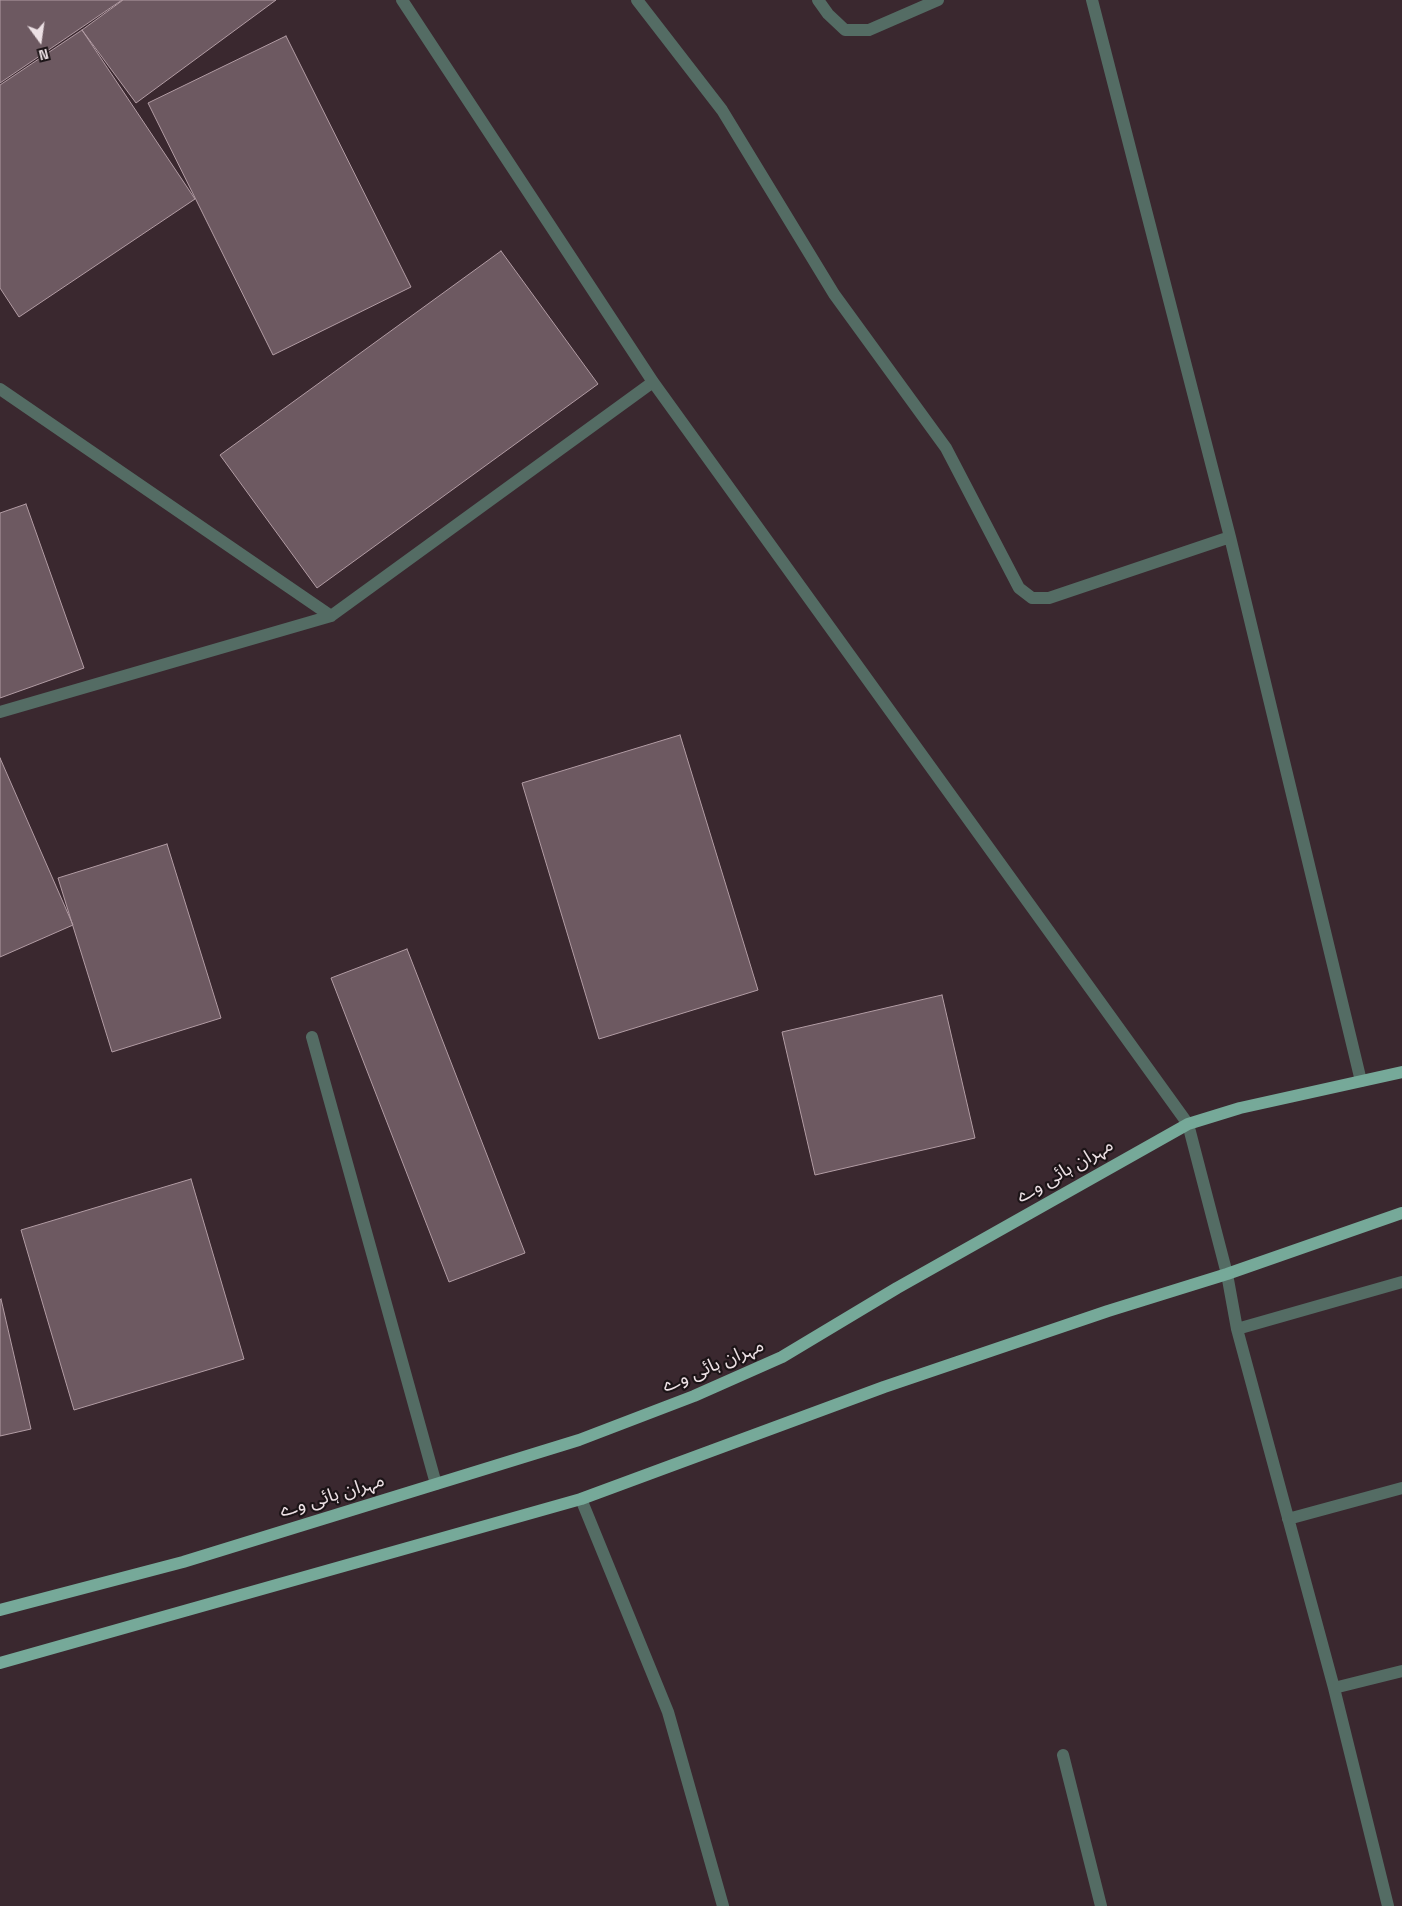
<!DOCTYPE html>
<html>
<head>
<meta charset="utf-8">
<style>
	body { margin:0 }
	#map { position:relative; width:1402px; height:1906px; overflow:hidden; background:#3a282f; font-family:"Space Grotesk",sans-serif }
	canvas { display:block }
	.north { position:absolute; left:15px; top:15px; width:50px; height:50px; -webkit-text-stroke:4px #1c1417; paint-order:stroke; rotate:166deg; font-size:14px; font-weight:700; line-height:20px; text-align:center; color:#ece0e4 }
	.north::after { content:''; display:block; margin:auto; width:18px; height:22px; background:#ece0e4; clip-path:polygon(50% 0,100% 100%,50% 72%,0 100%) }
</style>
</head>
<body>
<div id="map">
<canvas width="1402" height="1906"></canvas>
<div class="north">N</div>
</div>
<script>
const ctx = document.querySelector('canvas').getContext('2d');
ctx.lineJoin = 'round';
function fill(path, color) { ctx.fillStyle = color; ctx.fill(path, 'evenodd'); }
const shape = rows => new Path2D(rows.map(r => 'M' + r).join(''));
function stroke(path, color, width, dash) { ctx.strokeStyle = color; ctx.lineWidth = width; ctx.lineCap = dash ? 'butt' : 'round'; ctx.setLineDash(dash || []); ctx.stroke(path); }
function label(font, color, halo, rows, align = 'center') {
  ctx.font = font + ' "Space Grotesk","Noto Sans Arabic",sans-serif'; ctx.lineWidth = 4.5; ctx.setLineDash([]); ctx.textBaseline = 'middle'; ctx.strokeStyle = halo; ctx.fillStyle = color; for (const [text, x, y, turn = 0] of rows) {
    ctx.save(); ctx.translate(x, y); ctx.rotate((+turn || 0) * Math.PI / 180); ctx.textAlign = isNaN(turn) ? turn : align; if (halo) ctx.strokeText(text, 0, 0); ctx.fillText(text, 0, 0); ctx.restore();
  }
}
const building = shape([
	[0,0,122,0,0,83,0,0],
	[123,0,276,0,136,103,82,30,123,0],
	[82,30,195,199,19,317,0,288,0,85,82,30],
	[286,36,411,287,273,355,148,103,286,36],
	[501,251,598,384,317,588,220,455,501,251],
	[26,504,84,668,0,698,0,513,26,504],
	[680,735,758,990,599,1039,522,783,680,735],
	[0,758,73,925,0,957,0,758],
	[167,844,221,1018,112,1052,58,878,167,844],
	[407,949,525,1253,449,1282,331,978,407,949],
	[942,995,975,1138,815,1175,782,1032,942,995],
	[191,1179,244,1359,74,1410,21,1230,191,1179],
	[1,1299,31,1429,0,1436,0,1300,1,1299]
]);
fill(building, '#6d5961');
stroke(building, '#b29ca4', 1);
stroke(shape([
	[402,0,653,382,1188,1124,1227,1274,1237,1329,1334,1688,1388,1906],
	[637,0,722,110,834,294,946,448,1019,588,1032,598,1049,598,1230,537],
	[818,0,828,14,845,30,869,30,938,0],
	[1092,0,1230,537,1361,1081],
	[0,389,331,616],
	[0,712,331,616,653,382],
	[312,1037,436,1484],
	[1237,1329,1402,1282],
	[581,1499,668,1712,723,1906],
	[1288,1519,1402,1488],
	[1334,1688,1402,1671],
	[1063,1755,1101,1906]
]), '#546c64', 12);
stroke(shape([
	[0,1610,183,1562,579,1440,694,1396,782,1357,897,1288,1188,1124,1240,1108,1402,1072],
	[0,1663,581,1499,884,1387,1108,1311,1227,1274,1402,1213]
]), '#76a999', 12);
label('19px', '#ece0e4', '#1c1417', [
	["مہران ہائی وے",1065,1171,-30],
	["مہران ہائی وے",713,1366,-23],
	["مہران ہائی وے",332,1496,-17]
]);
</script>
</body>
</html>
